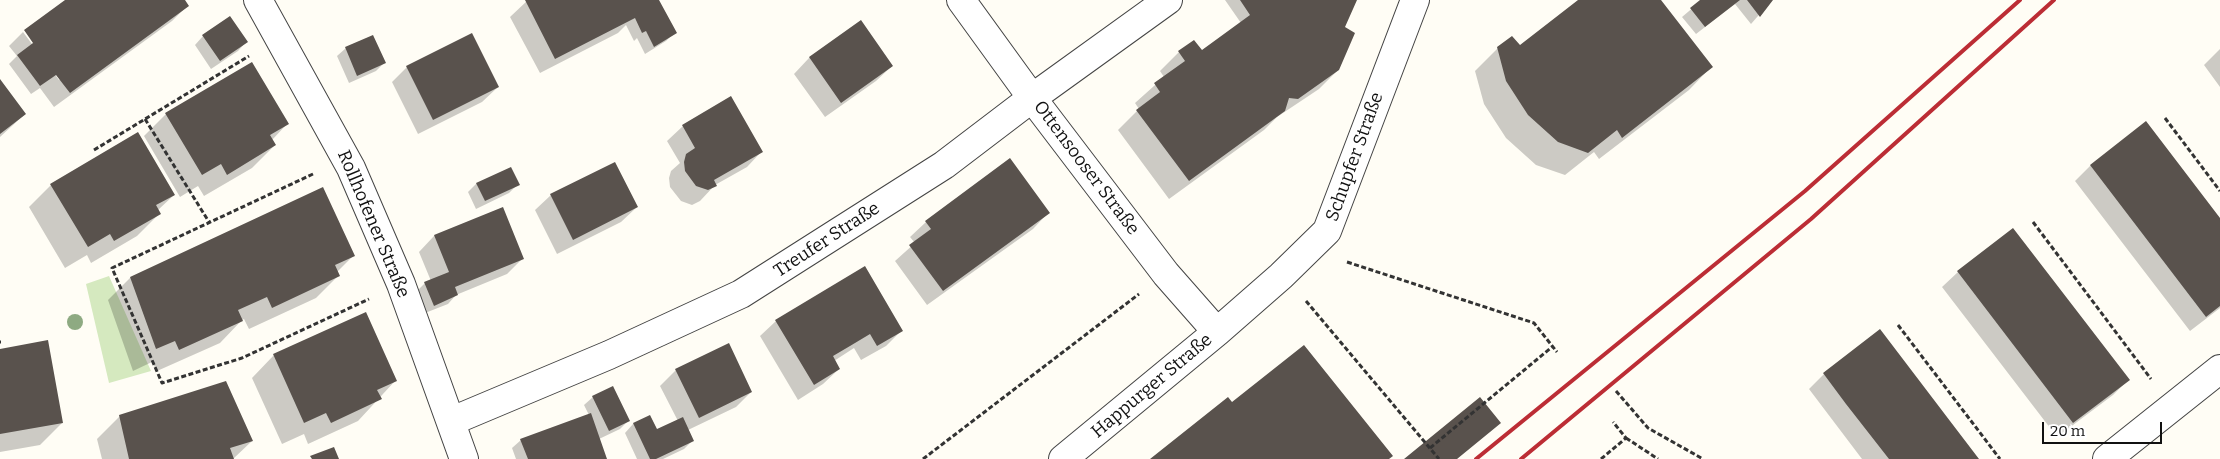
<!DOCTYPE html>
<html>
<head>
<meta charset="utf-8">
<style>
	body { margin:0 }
	#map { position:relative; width:2220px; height:459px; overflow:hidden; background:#fffdf5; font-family:Bitter,serif }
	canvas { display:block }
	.scale { position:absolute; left:2042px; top:422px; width:120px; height:22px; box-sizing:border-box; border:2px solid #111; border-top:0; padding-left:6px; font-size:15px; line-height:18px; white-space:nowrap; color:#111; -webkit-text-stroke:4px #fff; paint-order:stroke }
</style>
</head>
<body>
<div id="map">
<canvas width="2220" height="459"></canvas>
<div class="scale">20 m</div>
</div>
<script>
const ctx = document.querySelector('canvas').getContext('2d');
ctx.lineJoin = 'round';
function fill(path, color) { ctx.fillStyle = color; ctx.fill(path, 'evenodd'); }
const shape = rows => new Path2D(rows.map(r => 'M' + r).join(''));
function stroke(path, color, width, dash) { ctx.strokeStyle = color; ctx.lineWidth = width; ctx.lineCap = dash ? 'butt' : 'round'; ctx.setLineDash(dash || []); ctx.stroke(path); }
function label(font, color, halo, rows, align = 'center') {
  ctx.font = font + ' Bitter,serif'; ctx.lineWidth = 5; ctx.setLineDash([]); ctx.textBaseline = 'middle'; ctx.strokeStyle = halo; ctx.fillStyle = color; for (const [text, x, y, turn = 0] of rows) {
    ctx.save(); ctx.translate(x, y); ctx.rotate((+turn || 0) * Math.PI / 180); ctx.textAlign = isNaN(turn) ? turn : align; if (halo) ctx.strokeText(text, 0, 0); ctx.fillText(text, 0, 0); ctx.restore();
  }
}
fill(shape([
	[109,276,151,371,109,383,86,284]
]), '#d5e9bf');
fill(shape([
	[67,0,183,0,187,6,172,21,54,107,40,88,31,94,9,64,17,56,9,46,23,32,59,80,61,79],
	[528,0,657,0,675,32,666,41,645,54,637,38,634,41,626,25,618,33,540,73,510,17],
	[1225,0,1355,0,1343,28,1338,70,1319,89,1277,117,1264,130,1169,199,1118,130,1139,109,1135,103,1164,77,1160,71,1179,52,1201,51,1241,23],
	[1581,0,1660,0,1711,67,1689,90,1599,159,1594,152,1565,175,1536,165,1506,138,1484,104,1475,71,1498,48,1520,47],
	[1702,0,1772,0,1751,24,1735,4,1696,34,1682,17],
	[861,22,892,66,876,81,825,117,794,74,809,58],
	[203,36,246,42,238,51,211,69,195,45],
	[346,48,384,63,376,71,349,83,337,56],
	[2220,49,2220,87,2204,65],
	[407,67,498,87,482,102,418,134,392,82],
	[0,82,25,114,0,137],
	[166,114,287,124,272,140,275,145,252,168,204,196,198,186,180,197,144,136],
	[2146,123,2220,220,2220,308,2190,331,2075,181,2090,166],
	[683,126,762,151,747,167,715,185,700,201,692,205,681,201,670,187,669,178,671,171,680,163,667,141],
	[510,168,518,184,509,193,476,209,468,192,476,184],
	[51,185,174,195,158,210,160,213,137,236,91,263,87,255,65,268,29,207],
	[551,195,637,207,621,222,557,254,535,210],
	[502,208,522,259,507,274,456,295,448,304,425,313,416,292,425,283,431,281,419,252,434,236],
	[1048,213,1033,229,927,305,895,261,915,243,910,237,926,222],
	[2013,229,2128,380,2113,395,2057,437,1942,287,1958,272],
	[354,255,337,272,339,275,316,298,249,329,244,319,242,320,220,343,157,371,152,362,133,371,108,300,130,278],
	[776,321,901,331,886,346,861,360,854,348,834,361,839,369,823,384,798,400,760,336],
	[728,345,751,392,736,407,688,430,693,440,684,449,663,459,637,459,625,433,633,424,650,416,657,431,678,421,660,386,676,370],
	[0,350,62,423,40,445,0,452],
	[274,355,395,381,358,421,308,444,304,434,282,444,252,378],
	[1824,374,1977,459,1862,459,1809,389],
	[593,397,628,421,620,429,599,439,606,459,516,459,512,448,521,440,589,415,584,405],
	[120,416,252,441,233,459,102,459,97,439]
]), '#0003');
fill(shape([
	[65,0,185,0,189,6,70,93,56,75,40,86,17,55,33,43,24,30],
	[525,0,659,0,677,33,654,47,646,31,642,33,635,18,555,59],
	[1240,0,1357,0,1345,27,1355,33,1339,70,1298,99,1289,98,1285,111,1189,181,1136,110,1160,92,1154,83,1185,61,1178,51,1194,40,1202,50,1250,15],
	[1578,0,1661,0,1713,67,1622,138,1617,130,1588,153,1558,142,1528,115,1506,81,1497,47,1512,36,1520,45],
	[1700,0,1740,0,1705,27,1690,8],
	[1747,0,1773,0,1760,17],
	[230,16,248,42,220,61,202,35],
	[861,20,893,66,841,103,809,57],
	[472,33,499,87,433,120,406,66],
	[373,35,386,63,357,76,345,47],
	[252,62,289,124,270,135,276,145,227,175,221,164,202,175,165,113],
	[0,79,26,114,0,134],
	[731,96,763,152,714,180,717,186,708,190,696,186,685,171,684,162,686,154,695,148,682,125],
	[2146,121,2220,218,2220,306,2206,317,2090,165],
	[138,132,175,195,156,205,161,214,114,241,110,234,88,247,50,184],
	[1010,158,1050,213,943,291,909,245,931,229,925,221],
	[615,162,638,207,573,240,550,194],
	[511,167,520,185,485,201,476,183],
	[323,187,355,256,335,265,340,276,272,308,267,297,238,310,243,321,179,350,175,341,156,349,130,277],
	[503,207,524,259,455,287,458,295,434,306,424,282,449,272,434,235],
	[2013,228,2130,380,2073,423,1957,271],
	[865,266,903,331,877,346,870,334,850,346,833,356,840,369,814,385,775,320],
	[366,312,397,381,377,390,382,399,331,423,326,413,304,423,273,354],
	[1880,329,1950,421,1979,459,1889,459,1846,404,1823,373],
	[48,340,63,423,0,434,0,349],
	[729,343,752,392,699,418,675,369],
	[1304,345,1393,456,1389,459,1150,459,1228,397,1232,402],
	[226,381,253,441,230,448,234,459,129,459,119,415],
	[613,386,630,421,609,431,592,396],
	[1480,397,1501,423,1457,459,1404,459],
	[591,413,607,459,528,459,520,439],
	[650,415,657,429,683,417,694,441,656,459,650,459,633,423],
	[334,447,339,459,312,459,310,456]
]), '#59524d');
const minor = shape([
	[258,0,351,168,401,284,464,459],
	[961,0,1032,98,1166,274,1217,332],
	[452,421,609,355,741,294,944,165,1032,98,1168,0],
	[1063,459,1217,332,1281,276,1327,231,1415,0],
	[2107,459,2220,369]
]);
stroke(minor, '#444', 30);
stroke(shape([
	[2165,118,2220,191],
	[145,119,209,222],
	[94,150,249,56],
	[313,174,112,268,162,383,242,358,369,299],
	[2033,222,2151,379],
	[1347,262,1534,323,1557,352],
	[1306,301,1439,459],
	[1898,325,2000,459],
	[0,342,1,342],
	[1616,391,1648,428,1703,459],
	[1626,438,1658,459],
	[1430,448,1552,347],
	[923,459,1139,294],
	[1601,459,1626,438,1613,422]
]), '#333', 3, [5, 2.5]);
stroke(minor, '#fff', 28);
stroke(shape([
	[1476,459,1805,191,2020,0],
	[1521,459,1811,219,2054,0]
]), '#bc2d35', 4);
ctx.fillStyle = '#8eaa82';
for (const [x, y] of [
	[75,322]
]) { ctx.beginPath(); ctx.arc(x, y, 8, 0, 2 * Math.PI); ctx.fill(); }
label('18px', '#111', '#fff', [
	["Schupfer Straße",1355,157,-70],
	["Ottensooser Straße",1086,168,53],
	["Rollhofener Straße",373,224,67],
	["Treufer Straße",827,240,-33],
	["Happurger Straße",1152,386,-40]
]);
</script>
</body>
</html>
